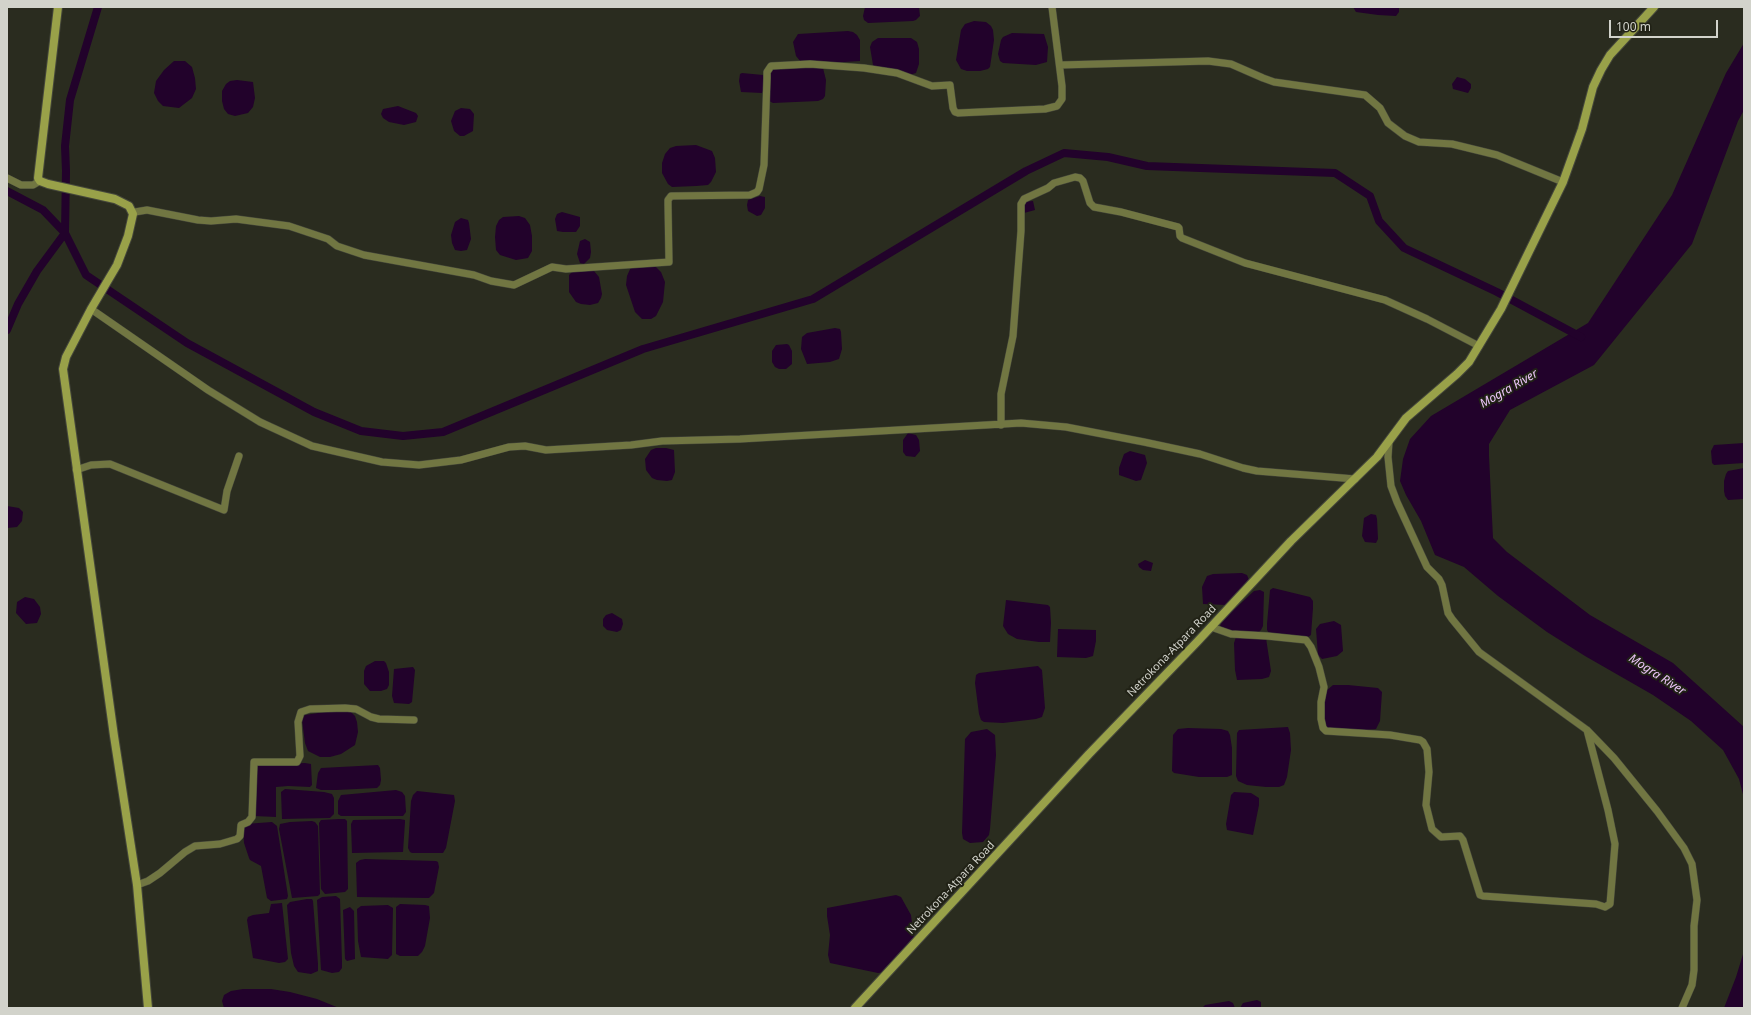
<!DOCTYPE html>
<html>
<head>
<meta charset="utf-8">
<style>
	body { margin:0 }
	#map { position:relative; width:1751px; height:1015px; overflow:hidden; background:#2a2c1f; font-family:"Noto Sans",sans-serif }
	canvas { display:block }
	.frame { position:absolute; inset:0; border:8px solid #d2d3cb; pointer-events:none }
	.scale { position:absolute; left:1609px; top:20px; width:109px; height:18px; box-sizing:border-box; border:2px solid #d2d3cb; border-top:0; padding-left:5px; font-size:12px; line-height:14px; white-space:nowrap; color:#d2d3cb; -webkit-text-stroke:3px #212216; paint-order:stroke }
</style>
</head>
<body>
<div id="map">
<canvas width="1751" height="1015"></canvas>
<div class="frame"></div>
<div class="scale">100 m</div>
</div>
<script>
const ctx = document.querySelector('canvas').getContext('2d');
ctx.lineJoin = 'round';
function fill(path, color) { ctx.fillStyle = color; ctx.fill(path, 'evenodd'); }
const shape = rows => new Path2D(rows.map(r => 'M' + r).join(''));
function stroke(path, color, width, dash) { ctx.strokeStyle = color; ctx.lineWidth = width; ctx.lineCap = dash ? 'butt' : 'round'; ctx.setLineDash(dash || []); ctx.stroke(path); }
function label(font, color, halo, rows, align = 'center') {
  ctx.font = font + ' "Noto Sans",sans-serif'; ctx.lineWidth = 4; ctx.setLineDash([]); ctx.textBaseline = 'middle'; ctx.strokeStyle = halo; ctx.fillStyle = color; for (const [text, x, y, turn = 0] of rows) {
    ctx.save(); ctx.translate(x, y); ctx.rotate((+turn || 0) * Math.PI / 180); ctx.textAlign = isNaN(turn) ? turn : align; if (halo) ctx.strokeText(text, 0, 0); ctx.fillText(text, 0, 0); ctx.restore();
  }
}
fill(shape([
	[865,7,919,7,920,16,916,20,913,21,868,23,864,20,863,16],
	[1353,7,1399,7,1399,12,1396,16,1378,15,1356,12],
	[974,21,986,22,991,26,993,30,994,40,990,67,988,69,980,71,967,71,961,69,956,60,961,30,965,24],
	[848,31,853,32,857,35,860,40,860,61,829,63,801,62,796,56,793,42,798,34],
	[1012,33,1044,34,1048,47,1047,62,1036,65,1003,63,1000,61,998,54,1001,40,1003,37],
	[878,38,911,38,917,42,919,49,919,64,916,73,909,75,875,68,873,65,870,47,872,42],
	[1744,43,1744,110,1738,121,1692,244,1594,365,1510,410,1489,444,1489,456,1493,538,1507,552,1590,615,1673,663,1744,727,1744,798,1739,779,1723,750,1691,721,1653,695,1585,656,1547,632,1498,596,1464,567,1435,555,1421,521,1406,495,1400,481,1403,459,1410,439,1431,416,1588,323,1672,195,1726,73],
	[174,61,185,61,192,67,195,78,196,89,192,98,179,108,163,106,158,101,154,93,156,81,164,70],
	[776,66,823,68,826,80,825,96,823,99,818,101,773,103,771,102,768,100,768,73],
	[742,73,763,75,764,88,762,93,741,92,739,81,740,74],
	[1457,77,1465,79,1471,84,1471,88,1468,93,1453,89,1452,84],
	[237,80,253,82,255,98,253,107,248,113,235,116,228,114,224,109,222,101,222,91,226,84,230,81],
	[398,106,416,113,418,116,416,122,404,125,389,122,383,118,381,114,383,109],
	[461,108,470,109,474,114,473,131,464,136,460,136,454,131,451,121,455,111],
	[696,145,712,151,715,158,716,172,711,182,708,185,696,186,672,187,668,184,662,173,662,163,665,154,670,148,676,146],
	[760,196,765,197,765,208,761,215,757,216,748,211,747,205,748,200],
	[1033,201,1035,210,1024,213,1024,202],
	[562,212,580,217,580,226,576,232,563,232,557,231,555,219,557,214],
	[519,216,525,218,530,225,532,236,532,251,528,258,516,260,500,255,496,250,495,237,496,226,499,220,503,217],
	[461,218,468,220,469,223,471,239,467,250,461,251,455,250,452,243,451,235,455,222],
	[585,239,590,242,591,252,590,258,584,264,580,263,577,254,580,241],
	[654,265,661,272,665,282,663,302,656,316,651,319,642,319,635,312,626,285,627,276,631,267],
	[591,269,594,271,599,277,602,294,601,298,598,303,590,305,581,304,576,302,569,292,569,275,572,272],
	[835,328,840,329,841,332,842,349,839,359,830,362,807,364,801,349,802,337,807,333],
	[787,344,789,345,792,351,792,364,786,369,779,369,775,367,772,362,772,351,776,345],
	[908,433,916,435,919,440,920,451,915,457,906,456,903,452,903,440],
	[1744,443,1744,463,1714,465,1712,463,1711,451,1714,445],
	[656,448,666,448,674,450,675,472,672,480,667,481,657,480,652,478,646,470,645,459,651,450],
	[1130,451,1145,455,1147,463,1141,480,1136,481,1119,475,1119,468,1124,454],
	[1744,468,1744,499,1728,500,1725,496,1724,491,1724,481,1726,474,1728,471],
	[7,506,19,508,23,512,22,521,17,527,7,528],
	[1371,514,1376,515,1377,519,1378,539,1376,543,1365,542,1362,536,1364,518],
	[1145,560,1153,563,1151,571,1143,570,1139,567,1138,564],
	[1242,573,1247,575,1249,580,1226,605,1203,604,1202,587,1207,576,1213,574],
	[1273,588,1310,597,1313,601,1313,608,1311,635,1308,637,1269,633,1267,630,1267,624,1270,590],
	[1260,590,1264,592,1263,626,1261,630,1259,632,1238,633,1220,627,1221,622,1254,591],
	[25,597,34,599,40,607,41,614,37,623,26,624,16,613,17,602],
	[1006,600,1048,605,1050,607,1051,623,1050,642,1039,642,1017,639,1008,634,1003,626],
	[612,613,622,619,623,624,621,630,617,632,607,630,603,626,603,619,606,615],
	[1334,621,1341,625,1343,651,1337,656,1322,659,1318,655,1316,629,1320,624],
	[1058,629,1096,630,1096,641,1093,656,1086,658,1057,657],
	[1236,637,1266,638,1271,671,1269,677,1262,679,1237,680,1235,670,1234,643],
	[375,661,384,661,386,663,389,672,389,685,387,689,381,691,370,691,364,684,364,671,366,666],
	[1038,666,1042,670,1045,708,1042,717,1036,719,1003,723,984,722,981,720,979,714,975,683,976,675,979,673],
	[413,667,415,670,412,702,409,704,394,703,392,696,394,669],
	[1348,685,1378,688,1382,692,1380,721,1376,729,1367,730,1327,729,1324,722,1323,712,1326,691,1333,685],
	[338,710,351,712,355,716,357,722,358,732,355,745,341,754,330,757,320,757,308,751,305,743,302,720,305,715],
	[1288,727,1290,733,1291,750,1287,777,1284,785,1279,787,1266,787,1247,785,1238,781,1236,776,1237,733,1239,730],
	[1188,728,1221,729,1228,731,1230,735,1232,748,1232,775,1227,777,1199,777,1174,773,1172,771,1173,735,1178,729],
	[987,729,995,735,996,755,990,829,989,835,983,842,970,843,963,839,962,833,965,739,971,732],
	[305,763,311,764,312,785,310,787,288,786,276,787,276,817,254,816,256,765],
	[378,765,380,768,381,780,380,785,377,788,336,790,321,790,316,788,318,773,321,768],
	[285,789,324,792,332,794,334,798,334,814,330,818,282,819,281,792],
	[396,790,402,792,405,796,406,812,403,816,341,816,338,814,338,801,341,795],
	[417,791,454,795,455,801,446,848,443,853,412,853,410,852,408,848,411,801,413,795],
	[1234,792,1251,793,1259,798,1259,805,1253,835,1227,830,1226,824,1231,795],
	[339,819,345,819,347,821,348,889,345,892,325,894,321,889,319,823,321,820],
	[400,819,405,820,405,822,403,852,352,853,351,824,353,820],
	[312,821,315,822,318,826,320,894,318,896,292,898,279,829,280,824,290,822],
	[272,822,277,826,288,896,287,899,271,901,267,898,261,866,250,860,249,858,244,843,243,827,245,824],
	[365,859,436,861,438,862,439,867,434,893,429,898,357,897,356,863,360,860],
	[896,895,901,897,911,915,914,940,885,972,878,973,830,963,828,955,830,935,827,916,827,908],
	[336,896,340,899,342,962,342,968,339,972,332,973,321,970,317,900,322,897],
	[307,899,312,899,313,901,318,964,318,971,311,974,298,972,294,966,291,953,287,905,290,902],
	[282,903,288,959,285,962,279,963,253,958,247,920,248,917,253,915,269,913,271,904],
	[400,904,425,905,429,906,430,918,425,946,422,952,418,956,400,956,396,954,396,907],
	[388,905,393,908,392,955,388,959,361,957,358,941,357,909,361,906],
	[350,907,354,911,355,959,347,961,345,959,343,910],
	[1744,951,1744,1008,1724,1008,1736,977],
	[243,989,271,989,290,992,317,999,339,1008,224,1008,222,1001,224,995,231,991],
	[1257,1000,1261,1002,1261,1008,1240,1008,1243,1003],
	[1229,1001,1233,1003,1235,1008,1202,1008,1205,1005]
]), '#22022b');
stroke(shape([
	[7,191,43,210,65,233,86,275,187,343,314,412,361,431,403,436,443,432,643,349,813,299,1026,171,1064,153,1108,157,1147,166,1335,173,1370,196,1379,221,1404,248,1497,292,1581,337],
	[7,330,18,304,37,271,65,233,66,171,65,146,70,100,98,7]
]), '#22022b', 8);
const street = shape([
	[1060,65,1208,61,1231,64,1263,78,1274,82,1365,95,1380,108,1388,123,1405,136,1419,142,1452,144,1497,155,1563,182],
	[7,178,21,185,33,185,40,181],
	[133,214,135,212,147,210,198,220,211,221,236,219,289,226,328,239,337,246,364,255,474,275,491,281,514,285,552,267,566,269,669,262,668,205,668,200,671,196,750,195,757,192,759,189,764,165,767,78,767,72,771,66,810,64,864,68,897,73,932,86,950,85,953,108,955,112,958,113,1045,109,1057,106,1062,99,1062,86,1052,7],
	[91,309,208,390,260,422,312,446,382,462,419,465,461,460,509,447,525,446,546,450,631,445,662,441,740,439,1021,423,1066,427,1144,442,1200,454,1243,468,1257,471,1355,479],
	[1001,425,1001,394,1013,336,1021,231,1021,204,1024,199,1048,188,1054,183,1075,177,1080,178,1083,181,1090,203,1094,207,1121,212,1178,227,1179,228,1180,236,1182,238,1245,263,1385,300,1427,319,1479,346],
	[1389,442,1388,457,1391,486,1397,502,1427,567,1439,579,1442,585,1448,613,1452,619,1479,652,1587,730,1614,758,1657,811,1684,848,1692,864,1697,900,1694,926,1694,970,1692,985,1682,1008],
	[76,470,91,465,110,464,224,510,227,491,239,456],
	[1211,627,1231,634,1267,636,1306,640,1311,647,1319,667,1324,687,1321,702,1321,719,1323,728,1326,731,1390,735,1420,740,1423,742,1427,749,1429,772,1426,805,1432,829,1441,837,1460,836,1463,840,1480,895,1483,896,1596,904,1605,907,1610,904,1615,844,1608,810,1587,730],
	[137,885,148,881,160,873,185,852,195,846,220,844,237,839,240,836,241,825,248,822,252,817,254,762,297,762,300,756,298,722,301,712,310,709,345,708,356,709,371,717,379,719,414,720]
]);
const secondary = shape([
	[58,7,38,178,40,181,48,184,115,199,129,206,133,214,128,236,117,265,91,309,66,357,63,369,114,736,137,885,148,1008],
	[855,1008,1089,754,1197,642,1291,541,1377,457,1406,418,1457,374,1469,362,1501,309,1563,182,1582,129,1593,87,1601,70,1610,55,1654,7]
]);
stroke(street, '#45473b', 8);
stroke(secondary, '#45473b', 10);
stroke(street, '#717642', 7);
stroke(secondary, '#99a149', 8);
label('11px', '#d2d3cb', '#212216', [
	["Netrokona-Atpara Road",1172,651,-46],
	["Netrokona-Atpara Road",951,888,-47]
]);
label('italic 12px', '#edc6fa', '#212216', [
	["Mogra River",1509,389,-30],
	["Mogra River",1657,675,33]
]);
</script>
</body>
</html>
